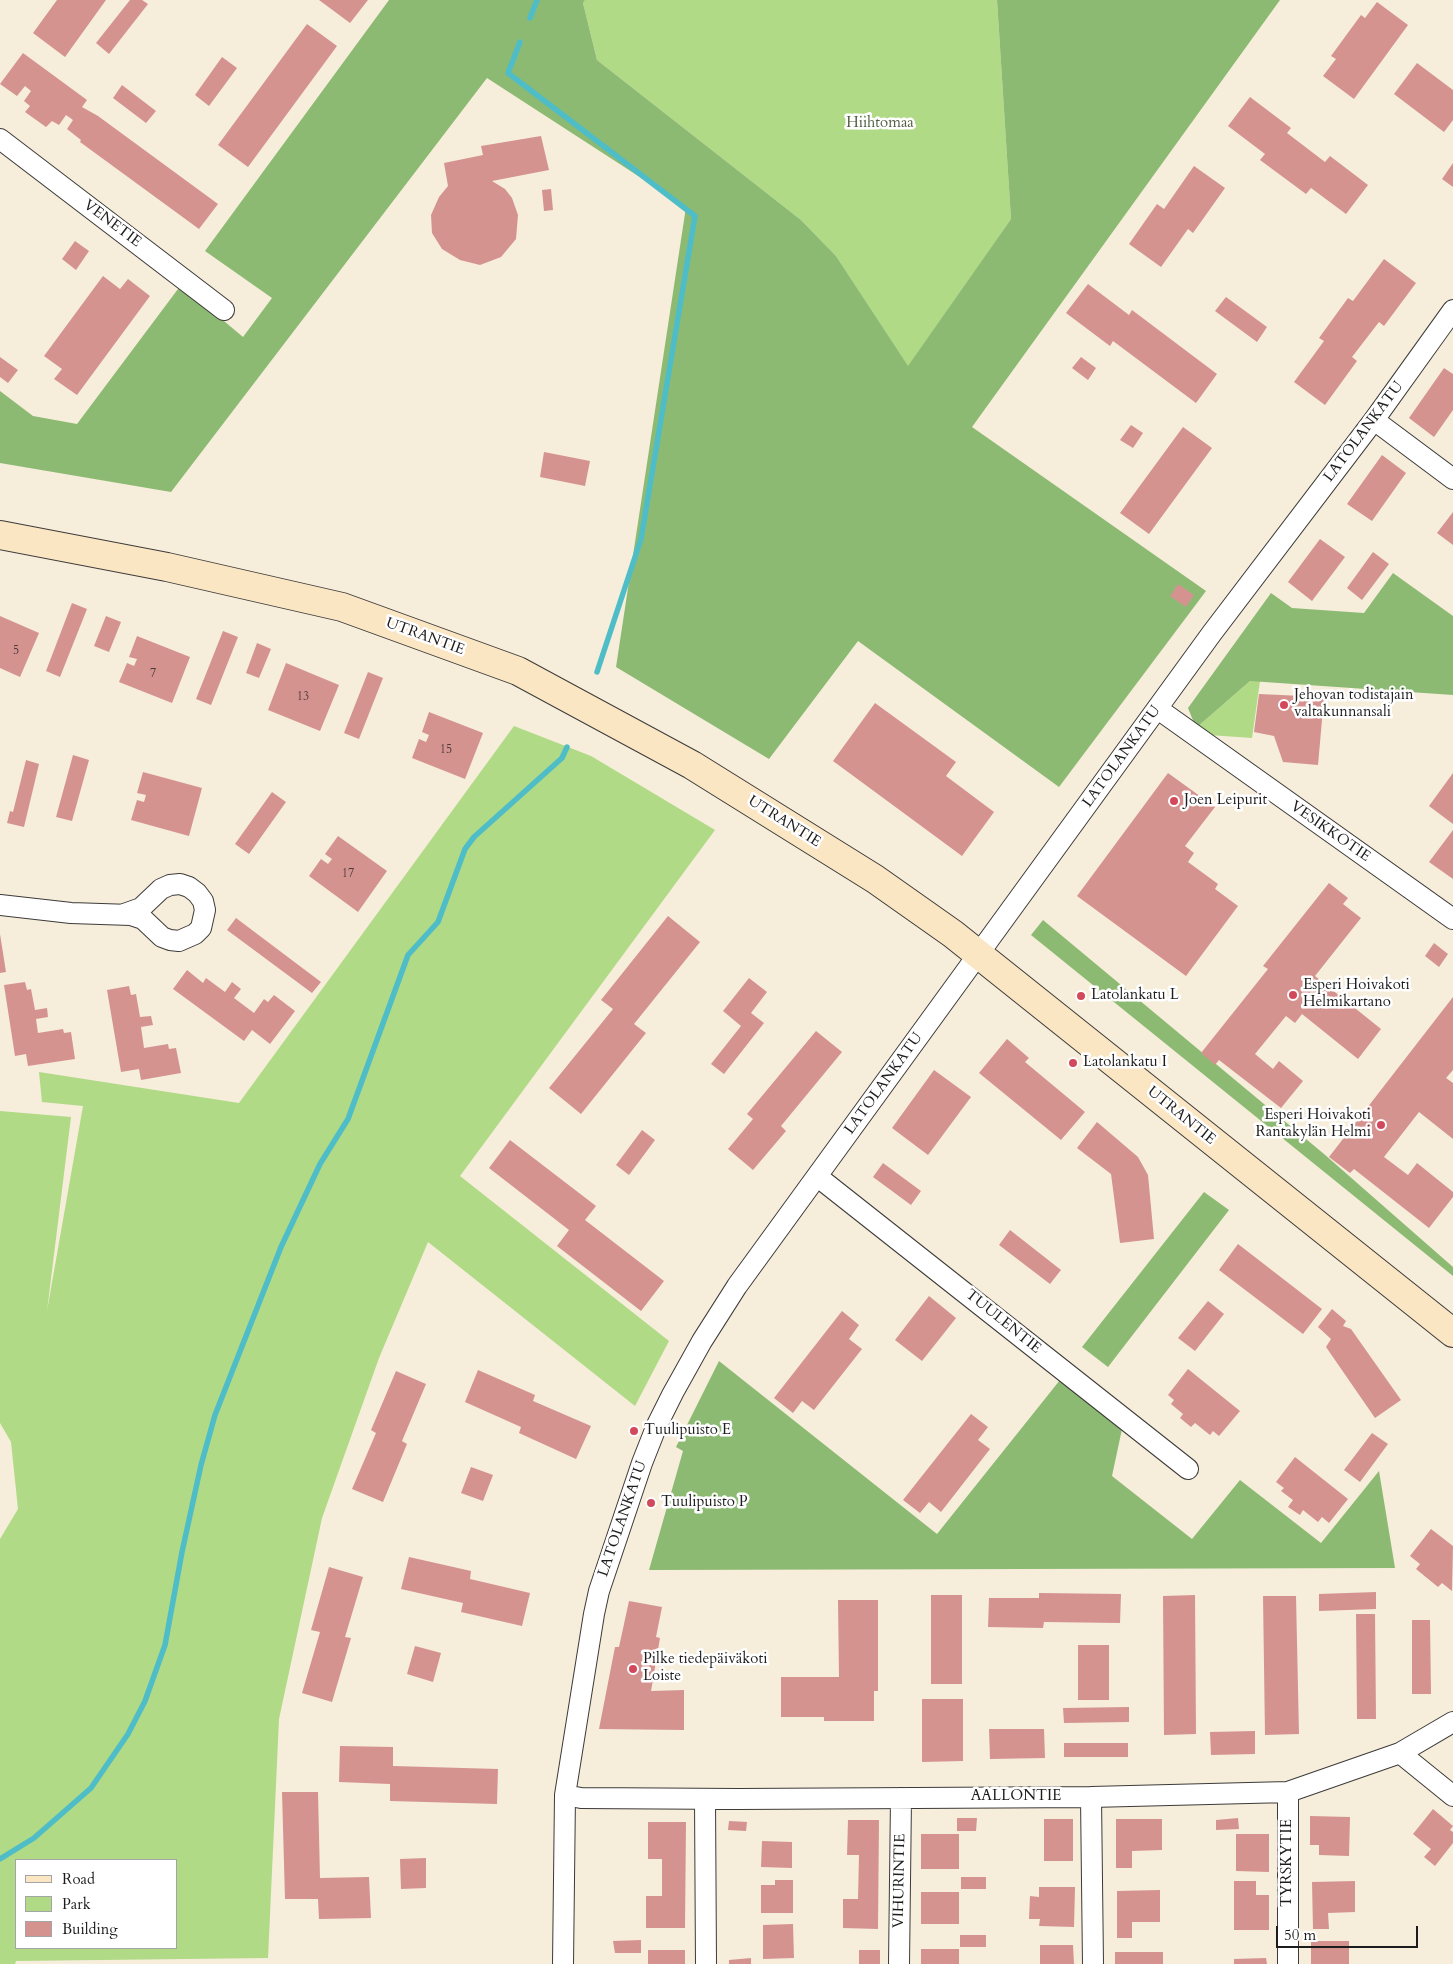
<!DOCTYPE html>
<html>
<head>
<meta charset="utf-8">
<style>
	body { margin:0 }
	#map { position:relative; width:1453px; height:1964px; overflow:hidden; background:#f6eddb; font-family:Cardo,serif }
	canvas { display:block }
	.legend { position:absolute; left:15px; top:1859px; width:162px; height:90px; box-sizing:border-box; background:#fff; border:1px solid #a4a4a4; margin:0; padding:6px 9px; list-style:none; font-size:15px; color:#1c1c1c }
	.legend li { display:flex; align-items:center; gap:10px; height:25px }
	.legend b { width:25px; border:1px solid #a4a4a4 }
	.scale { position:absolute; left:1276px; top:1926px; width:142px; height:22px; box-sizing:border-box; border:2px solid #1c1c1c; border-top:0; padding-left:6px; font-size:15px; line-height:18px; white-space:nowrap; color:#1c1c1c; -webkit-text-stroke:4px #fff; paint-order:stroke }
</style>
</head>
<body>
<div id="map">
<canvas width="1453" height="1964"></canvas>
<ul class="legend">
<li><b style="height:6px;background:#fbe6c4"></b>Road</li>
<li><b style="height:14px;background:#b0da86"></b>Park</li>
<li><b style="height:14px;background:#d59390"></b>Building</li>
</ul>
<div class="scale">50 m</div>
</div>
<script>
const ctx = document.querySelector('canvas').getContext('2d');
ctx.lineJoin = 'round';
function fill(path, color) { ctx.fillStyle = color; ctx.fill(path, 'evenodd'); }
const shape = rows => new Path2D(rows.map(r => 'M' + r).join(''));
function stroke(path, color, width, dash) { ctx.strokeStyle = color; ctx.lineWidth = width; ctx.lineCap = dash ? 'butt' : 'round'; ctx.setLineDash(dash || []); ctx.stroke(path); }
function label(font, color, halo, rows, align = 'center') {
  ctx.font = font + ' Cardo,serif'; ctx.lineWidth = 5; ctx.setLineDash([]); ctx.textBaseline = 'middle'; ctx.strokeStyle = halo; ctx.fillStyle = color; for (const [text, x, y, turn = 0] of rows) {
    ctx.save(); ctx.translate(x, y); ctx.rotate((+turn || 0) * Math.PI / 180); ctx.textAlign = isNaN(turn) ? turn : align; if (halo) ctx.strokeText(text, 0, 0); ctx.fillText(text, 0, 0); ctx.restore();
  }
}
fill(shape([
	[585,0,997,0,1011,219,908,367,836,256,801,220,597,60,583,3],
	[1250,681,1260,681,1252,738,1209,735,1196,728],
	[514,726,591,756,715,830,460,1176,669,1341,635,1406,428,1242,379,1358,322,1518,279,1719,268,1958,16,1961,15,1964,0,1964,0,1539,18,1509,11,1442,0,1423,0,1111,71,1117,47,1311,83,1106,42,1102,39,1072,239,1103],
	[16,1860,176,1860,176,1948,16,1948]
]), '#b0da86');
fill(shape([
	[389,0,585,0,583,3,597,60,801,220,836,256,908,366,1011,219,997,0,1280,0,972,427,1206,591,1059,787,858,641,769,759,616,667,686,207,487,78,171,492,0,463,0,391,33,416,77,424,181,285,243,337,272,298,205,251],
	[1393,573,1453,616,1453,695,1250,681,1196,728,1188,708,1271,593,1292,608,1364,613],
	[1043,920,1324,1154,1453,1267,1453,1276,1031,935],
	[1204,1192,1229,1210,1108,1367,1082,1347],
	[719,1361,937,1534,1060,1380,1122,1429,1112,1476,1192,1539,1240,1480,1321,1543,1379,1471,1395,1568,649,1570,683,1451,676,1447]
]), '#8cba73');
stroke(shape([
	[530,18,537,0],
	[520,42,508,73,695,216,641,539,597,672],
	[0,1859,34,1838,91,1788,128,1734,145,1701,165,1645,182,1552,201,1465,215,1415,281,1247,320,1164,348,1119,408,955,438,922,465,849,474,837,562,758,567,747]
]), '#4fbdc7', 5.5);
fill(shape([
	[57,0,106,0,65,57,33,33],
	[130,0,142,0,148,4,109,54,96,43],
	[319,0,368,0,350,23],
	[1377,2,1408,25,1354,99,1323,76,1336,59,1331,56,1361,15,1365,18],
	[307,24,337,46,248,167,218,145],
	[23,53,87,100,82,107,98,116,218,204,199,229,80,142,81,140,67,129,73,120,66,115,59,125,52,121,46,127,25,112,30,106,24,101,31,91,25,86,17,96,0,84],
	[222,57,237,68,209,106,195,95],
	[1417,63,1453,90,1453,120,1444,132,1394,94],
	[122,85,156,111,146,123,113,98],
	[1250,97,1291,128,1287,133,1325,162,1330,156,1368,185,1346,214,1311,188,1306,194,1260,160,1265,154,1228,126],
	[541,136,549,170,492,181,505,189,512,198,518,215,516,239,501,257,480,265,460,260,442,249,432,233,431,215,439,197,448,186,444,163,483,155,481,146],
	[1453,163,1453,187,1442,179],
	[1194,166,1225,188,1193,233,1188,229,1161,267,1129,244,1157,204,1164,209],
	[551,189,553,210,544,211,542,190],
	[75,241,89,251,76,270,62,259],
	[1384,259,1416,283,1384,326,1379,322,1352,357,1357,361,1325,405,1294,382,1324,341,1319,338,1348,298,1353,301],
	[103,276,120,289,128,279,150,296,77,395,54,379,62,369,44,356],
	[1088,284,1129,315,1132,310,1217,374,1196,403,1113,341,1110,346,1066,313],
	[1226,297,1267,327,1257,342,1215,311],
	[0,357,18,370,8,383,0,377],
	[1081,357,1096,368,1088,380,1072,368],
	[1444,368,1453,374,1453,410,1434,437,1409,418],
	[1131,425,1143,433,1133,448,1120,440],
	[1183,427,1212,448,1149,534,1120,513],
	[544,452,590,461,585,486,540,477],
	[1382,455,1406,473,1372,521,1347,504],
	[1453,512,1453,545,1437,533],
	[1320,539,1345,557,1312,601,1288,582],
	[1373,552,1389,564,1362,600,1347,588],
	[1178,584,1194,595,1186,607,1170,596],
	[72,603,87,609,60,677,46,671],
	[0,616,39,633,20,677,0,668],
	[106,616,121,622,109,652,94,646],
	[223,631,238,637,211,705,196,699],
	[137,636,190,657,172,703,119,682,127,663,134,666,137,659,129,657],
	[257,643,271,649,259,678,246,673],
	[286,663,339,685,320,731,268,710],
	[368,672,383,678,359,739,344,733],
	[1259,694,1324,697,1318,765,1283,762,1274,736,1254,732],
	[875,703,956,762,946,776,994,812,962,856,833,761],
	[429,712,483,733,465,779,412,758,419,739,426,742,429,735,422,732],
	[73,755,89,760,72,821,56,817],
	[26,760,39,764,24,827,7,823,10,811,13,812],
	[143,772,202,788,189,836,131,820,137,800,144,802,146,795,137,793],
	[1168,773,1215,807,1185,846,1194,853,1188,862,1218,884,1215,889,1238,906,1186,976,1077,896],
	[1453,773,1453,824,1429,806],
	[272,792,286,802,249,854,235,844],
	[1453,830,1453,879,1429,862],
	[338,836,387,871,358,912,309,876,321,859,328,864,332,859,325,854],
	[1329,883,1348,898,1343,904,1361,918,1315,976,1381,1029,1358,1059,1302,1014,1295,1023,1286,1016,1255,1054,1273,1069,1279,1061,1303,1081,1281,1108,1219,1060,1215,1065,1201,1053,1268,969,1263,966],
	[668,916,700,942,634,1024,646,1033,581,1114,549,1088,613,1009,601,1000],
	[236,918,321,982,312,993,227,930],
	[0,934,6,972,0,973],
	[1434,943,1448,954,1439,967,1425,956],
	[187,970,203,983,206,978,225,992,232,982,241,989,234,998,254,1013,264,999,268,1002,274,995,295,1011,270,1044,252,1030,244,1041,173,989],
	[749,978,767,992,751,1013,764,1023,724,1074,711,1064,741,1026,723,1011],
	[25,982,27,990,31,989,35,1010,47,1008,48,1017,36,1019,38,1033,63,1029,64,1033,71,1032,75,1059,28,1066,26,1054,15,1056,4,985],
	[129,986,131,995,136,994,140,1017,151,1016,153,1025,141,1027,144,1048,168,1044,169,1049,176,1048,181,1073,141,1080,139,1069,121,1072,107,990],
	[1453,997,1453,1070,1446,1078,1453,1083,1453,1139,1419,1112,1384,1157,1408,1175,1417,1163,1453,1192,1453,1197,1429,1228,1354,1169,1350,1173,1329,1157],
	[816,1031,842,1052,781,1126,786,1131,753,1170,728,1149,753,1119,747,1114],
	[1007,1039,1029,1058,1025,1062,1085,1112,1061,1140,979,1073],
	[934,1070,971,1097,928,1155,892,1128],
	[1097,1122,1138,1157,1148,1175,1154,1239,1120,1243,1111,1174,1077,1148],
	[642,1130,655,1140,629,1175,616,1165],
	[510,1140,596,1206,585,1220,664,1281,641,1311,557,1246,569,1230,489,1168],
	[883,1163,921,1191,911,1205,873,1177],
	[1010,1230,1061,1270,1050,1284,999,1245],
	[1238,1244,1322,1309,1303,1334,1219,1270],
	[929,1296,956,1318,922,1361,895,1340],
	[1208,1301,1224,1314,1195,1351,1178,1338],
	[1332,1309,1346,1321,1343,1326,1351,1329,1401,1400,1375,1418,1326,1347,1331,1339,1318,1327],
	[842,1311,859,1325,849,1339,862,1349,814,1410,802,1401,793,1413,774,1398],
	[1188,1369,1240,1411,1219,1436,1213,1431,1210,1435,1195,1423,1191,1427,1180,1418,1183,1414,1171,1404,1174,1400,1168,1395],
	[478,1370,535,1395,533,1401,591,1426,576,1459,519,1433,521,1427,465,1402],
	[396,1371,426,1384,402,1441,407,1444,383,1502,352,1489,376,1433,371,1430],
	[971,1414,988,1427,978,1440,990,1449,941,1512,929,1502,920,1513,903,1500],
	[1372,1433,1388,1444,1360,1482,1344,1470],
	[1295,1457,1348,1499,1329,1523,1322,1517,1318,1522,1303,1510,1300,1515,1288,1507,1293,1500,1281,1491,1284,1488,1276,1482],
	[471,1467,493,1475,483,1501,461,1493],
	[1431,1529,1453,1546,1452,1591,1442,1583,1438,1587,1416,1569,1420,1564,1410,1556],
	[409,1557,471,1571,470,1579,530,1593,522,1626,461,1612,463,1603,401,1589],
	[329,1567,363,1577,345,1637,351,1638,332,1702,302,1693,320,1632,311,1630],
	[1376,1592,1376,1609,1319,1611,1319,1594],
	[1039,1593,1121,1594,1120,1623,1044,1622,1043,1628,988,1627,989,1598,1039,1598],
	[931,1595,962,1595,962,1684,931,1684],
	[1195,1595,1196,1734,1164,1735,1163,1596],
	[1263,1596,1296,1596,1299,1734,1265,1735],
	[838,1600,878,1600,878,1691,874,1691,874,1721,824,1721,824,1717,781,1717,781,1677,839,1677],
	[629,1601,662,1607,656,1637,660,1638,651,1691,684,1690,684,1730,599,1729,615,1647,619,1647],
	[1356,1614,1375,1614,1376,1719,1357,1719],
	[1412,1620,1430,1620,1431,1694,1412,1694],
	[1078,1645,1109,1645,1109,1700,1078,1700],
	[415,1646,441,1653,433,1682,407,1674],
	[922,1699,963,1699,963,1761,922,1762],
	[1129,1707,1129,1722,1064,1723,1063,1708],
	[989,1729,1044,1729,1045,1758,990,1759],
	[1255,1731,1255,1754,1211,1755,1210,1732],
	[1064,1743,1128,1743,1128,1757,1064,1757],
	[340,1746,393,1747,393,1766,498,1769,497,1804,390,1801,390,1784,339,1782],
	[282,1792,318,1792,320,1878,369,1877,371,1918,319,1919,318,1899,285,1899],
	[1433,1809,1453,1826,1450,1830,1453,1832,1453,1843,1435,1866,1424,1857,1431,1849,1413,1834],
	[1310,1816,1350,1817,1349,1856,1319,1855,1319,1845,1310,1845],
	[957,1818,977,1818,976,1831,957,1831],
	[1238,1818,1239,1829,1216,1830,1216,1820],
	[1044,1819,1073,1819,1073,1861,1044,1861],
	[1116,1819,1162,1819,1162,1850,1132,1851,1132,1868,1116,1868],
	[848,1820,879,1820,878,1929,843,1928,843,1899,858,1899,859,1855,847,1855],
	[729,1821,747,1822,746,1831,728,1830],
	[648,1822,686,1822,685,1928,646,1928,646,1896,662,1896,662,1859,648,1859],
	[921,1834,959,1834,959,1869,921,1869],
	[1236,1834,1269,1834,1269,1872,1236,1871],
	[762,1841,792,1842,792,1868,761,1867],
	[426,1858,426,1888,401,1889,400,1859],
	[961,1877,986,1877,986,1889,961,1889],
	[775,1880,793,1880,793,1913,761,1913,761,1885,775,1885],
	[1234,1881,1256,1881,1256,1895,1269,1895,1269,1930,1234,1930],
	[1355,1881,1355,1912,1328,1913,1329,1929,1313,1929,1312,1882],
	[1039,1887,1075,1887,1074,1927,1039,1926,1040,1919,1029,1919,1030,1896,1039,1897],
	[1160,1890,1160,1922,1132,1922,1132,1938,1117,1938,1117,1891],
	[921,1892,959,1892,959,1924,921,1924],
	[793,1924,794,1958,763,1959,763,1925],
	[960,1935,986,1935,986,1947,960,1947],
	[641,1940,641,1953,615,1953,613,1941],
	[1311,1941,1349,1941,1349,1964,1311,1964],
	[1040,1945,1073,1945,1074,1964,1040,1964],
	[921,1949,959,1949,959,1964,921,1964],
	[648,1950,685,1950,685,1964,648,1964],
	[859,1950,880,1950,880,1964,859,1964],
	[1115,1952,1163,1952,1163,1964,1115,1964],
	[751,1958,751,1964,729,1964,729,1960],
	[1266,1958,1267,1964,1234,1964,1234,1959]
]), '#d59390');
const street = shape([
	[0,139,224,310],
	[1374,420,1453,479],
	[1158,709,1453,919],
	[0,905,71,913,131,915,143,919,162,937,170,940,179,941,195,934,201,928,205,910,203,901,197,893,189,887,180,884,170,885,161,889,141,908,124,914],
	[818,1177,1188,1469],
	[1400,1753,1453,1796],
	[565,1795,581,1798,738,1799,1091,1797,1288,1792,1400,1753,1453,1722],
	[1091,1797,1093,1964],
	[705,1799,706,1964],
	[563,1964,565,1795,594,1614,599,1591,642,1463,657,1425,673,1393,702,1341,737,1286,1212,633,1374,420,1453,310],
	[899,1964,901,1798],
	[1288,1964,1288,1792]
]);
const secondary = shape([
	[0,535,167,567,342,607,518,671,692,765,875,879,953,934,1453,1333]
]);
stroke(street, '#3d3b39', 22);
stroke(secondary, '#3d3b39', 30);
stroke(street, '#fff', 20);
stroke(secondary, '#fbe6c4', 28);
for (const [x, y, r, color] of [
	[1284,705,5,"#d1495b"],
	[1174,801,5,"#d1495b"],
	[1293,995,5,"#d1495b"],
	[1081,996,5,"#d1495b"],
	[1073,1063,5,"#d1495b"],
	[1381,1125,5,"#d1495b"],
	[634,1431,5,"#d1495b"],
	[651,1503,5,"#d1495b"],
	[633,1669,5,"#d1495b"]
]) { const dot = new Path2D(); dot.arc(x, y, r, 0, 2 * Math.PI); ctx.fillStyle = color; ctx.fill(dot); stroke(dot, '#fff', 2); }
label('12px', '#4a3a39', null, [
	["5",16,651],
	["7",153,674],
	["13",303,697],
	["15",446,750],
	["17",348,874]
]);
label('15px', '#505e41', '#fff', [
	["Hiihtomaa",880,124]
]);
label('15px', '#1c1c1c', '#fff', [
	["VENETIE",112,224,37],
	["LATOLANKATU",1364,432,-53],
	["UTRANTIE",425,637,20],
	["LATOLANKATU",1122,757,-54],
	["UTRANTIE",784,822,32],
	["VESIKKOTIE",1330,832,35],
	["LATOLANKATU",884,1084,-54],
	["UTRANTIE",1181,1116,39],
	["TUULENTIE",1003,1322,39],
	["LATOLANKATU",623,1519,-71],
	["AALLONTIE",1016,1797],
	["TYRSKYTIE",1288,1863,-90],
	["VIHURINTIE",900,1881,-89]
]);
label('15px', '#1c1c1c', '#fff', [
	["Jehovan todistajain",1294,696],
	["valtakunnansali",1294,713],
	["Joen Leipurit",1184,801],
	["Esperi Hoivakoti",1303,986],
	["Helmikartano",1303,1003],
	["Latolankatu L",1091,996],
	["Latolankatu I",1083,1063],
	["Esperi Hoivakoti",1371,1116,"right"],
	["Rantakylän Helmi",1371,1133,"right"],
	["Tuulipuisto E",644,1431],
	["Tuulipuisto P",661,1503],
	["Pilke tiedepäiväkoti",643,1660],
	["Loiste",643,1677]
], 'left');
</script>
</body>
</html>
